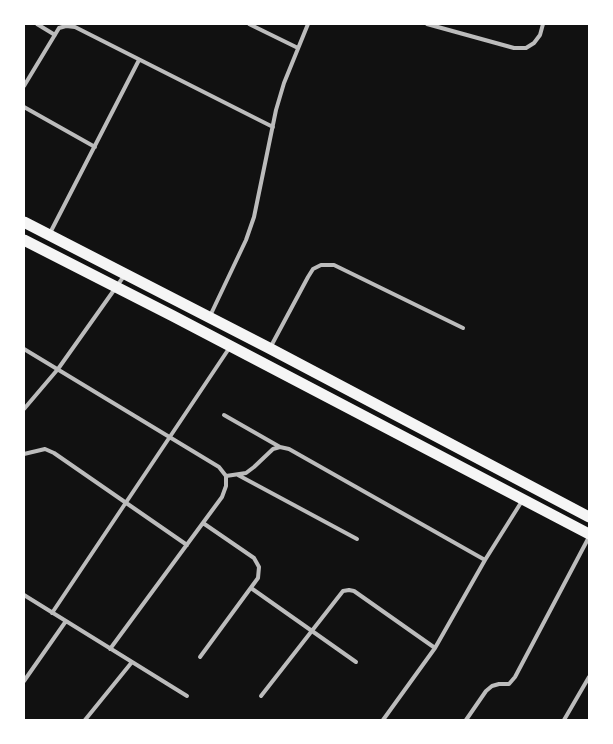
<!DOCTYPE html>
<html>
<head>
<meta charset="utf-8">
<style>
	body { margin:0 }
	#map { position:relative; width:613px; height:744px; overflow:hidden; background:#111; font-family:Lato,sans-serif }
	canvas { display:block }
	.frame { position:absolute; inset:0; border:25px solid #fff; pointer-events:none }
</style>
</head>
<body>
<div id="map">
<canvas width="613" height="744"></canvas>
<div class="frame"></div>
</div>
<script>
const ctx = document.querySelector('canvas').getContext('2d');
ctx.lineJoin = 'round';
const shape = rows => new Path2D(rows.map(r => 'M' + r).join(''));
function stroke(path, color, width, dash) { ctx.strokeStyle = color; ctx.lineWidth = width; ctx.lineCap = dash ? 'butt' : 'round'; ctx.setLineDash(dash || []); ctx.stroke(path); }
stroke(shape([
	[37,24,55,35],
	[249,24,298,48],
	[427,24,514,48,526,48,534,43,540,35,543,24],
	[24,86,59,28,66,26,75,27,273,127],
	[24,107,95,147],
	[50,233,139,60],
	[210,316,246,240,254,217,276,110,284,83,308,24],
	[270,348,308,277,313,269,321,265,334,265,463,328],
	[24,349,219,467,226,476,226,486,222,497,110,649],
	[24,409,58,369,124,276],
	[224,415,280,447],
	[24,454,45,449,54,453,187,545],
	[238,475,357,539],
	[226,476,246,473,254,467,273,449,280,447,289,449,485,560],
	[251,588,356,662],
	[24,595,187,696],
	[52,613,230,347],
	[200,657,258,578,259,567,254,558,203,523],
	[24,681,66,621],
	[261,696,343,591,349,590,354,591,435,648],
	[85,720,132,662],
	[383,720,435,648,485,560,522,501],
	[466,720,486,691,492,686,499,684,509,684,515,677,589,537],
	[564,720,589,677]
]), '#bcbcbc', 4);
stroke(shape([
	[24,222,269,348,589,517],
	[24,240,173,316,589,534]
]), '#f5f5f5', 11);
</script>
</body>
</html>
